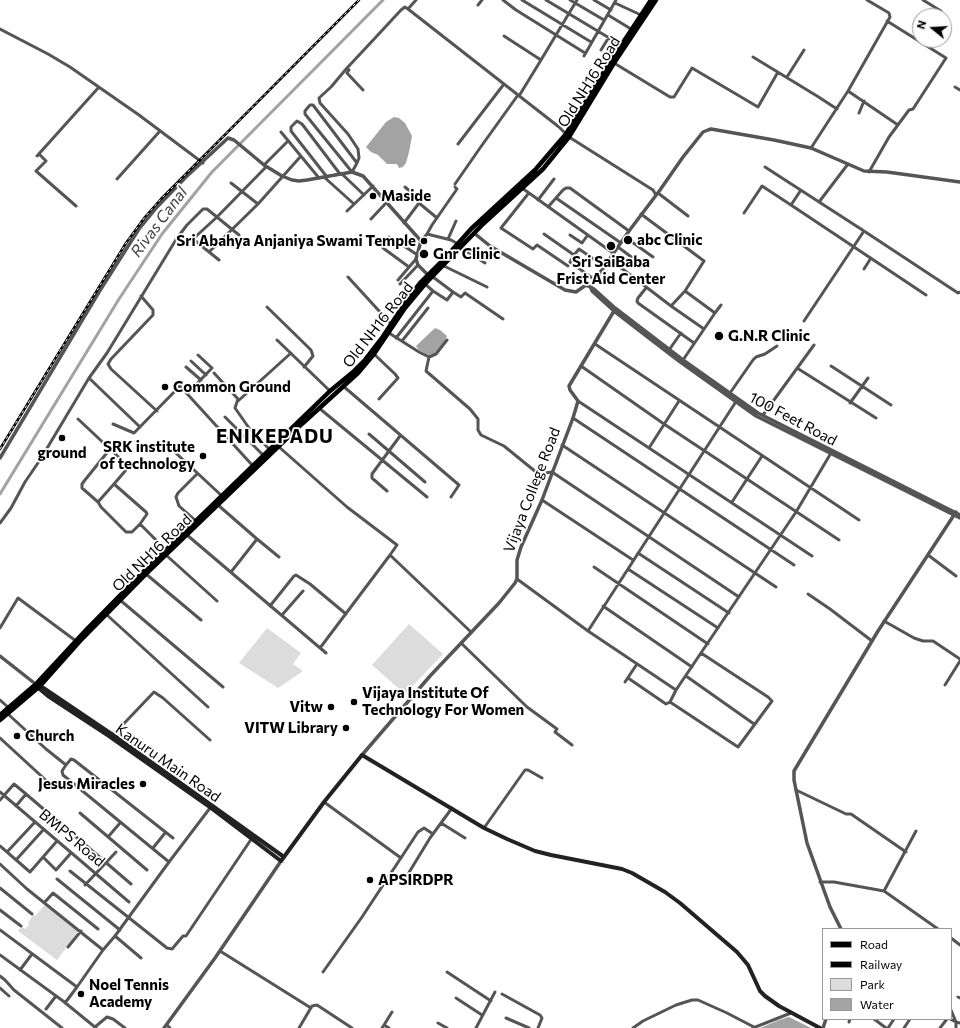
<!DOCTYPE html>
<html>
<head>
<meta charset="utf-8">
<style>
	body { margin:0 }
	#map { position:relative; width:960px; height:1028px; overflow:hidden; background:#fff; font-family:Commissioner,sans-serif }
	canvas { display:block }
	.legend { position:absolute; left:822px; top:928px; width:130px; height:92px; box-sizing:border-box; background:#fff; border:1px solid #999; margin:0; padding:5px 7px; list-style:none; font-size:12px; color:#000 }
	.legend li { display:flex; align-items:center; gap:8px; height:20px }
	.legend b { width:20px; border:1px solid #999 }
	.north { position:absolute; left:912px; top:8px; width:40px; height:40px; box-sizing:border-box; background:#fff; border:1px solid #999; border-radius:50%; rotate:288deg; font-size:11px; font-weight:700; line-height:16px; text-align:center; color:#000 }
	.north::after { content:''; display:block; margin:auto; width:14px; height:18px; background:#000; clip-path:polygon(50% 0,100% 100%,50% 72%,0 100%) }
</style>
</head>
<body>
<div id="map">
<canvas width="960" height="1028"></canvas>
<ul class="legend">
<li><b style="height:5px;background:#000"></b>Road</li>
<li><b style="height:5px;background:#000"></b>Railway</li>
<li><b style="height:11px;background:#dcdcdc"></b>Park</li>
<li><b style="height:11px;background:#a3a3a3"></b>Water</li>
</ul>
<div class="north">N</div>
</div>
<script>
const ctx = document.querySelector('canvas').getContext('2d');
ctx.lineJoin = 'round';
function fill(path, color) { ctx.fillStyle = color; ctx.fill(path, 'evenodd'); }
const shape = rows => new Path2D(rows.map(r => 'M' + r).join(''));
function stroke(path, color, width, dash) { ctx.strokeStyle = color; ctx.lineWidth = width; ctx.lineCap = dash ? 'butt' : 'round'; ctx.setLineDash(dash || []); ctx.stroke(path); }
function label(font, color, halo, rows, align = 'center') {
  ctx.font = font + ' Commissioner,sans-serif'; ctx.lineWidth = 3.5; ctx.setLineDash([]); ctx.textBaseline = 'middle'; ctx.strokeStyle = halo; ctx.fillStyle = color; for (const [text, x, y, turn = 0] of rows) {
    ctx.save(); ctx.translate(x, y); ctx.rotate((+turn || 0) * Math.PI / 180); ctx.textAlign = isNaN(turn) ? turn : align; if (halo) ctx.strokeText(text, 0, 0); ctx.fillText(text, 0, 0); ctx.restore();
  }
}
fill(shape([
	[409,624,443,654,405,694,372,665],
	[267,628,301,653,293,664,303,671,278,688,239,663],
	[45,905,78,931,57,960,18,931,20,928,22,929,21,926,25,929,29,925,28,923,33,915,35,916]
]), '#dcdcdc');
fill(shape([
	[394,117,399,118,405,123,412,136,409,152,406,163,403,167,399,168,397,164,387,164,378,155,371,152,366,147,386,122],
	[435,328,440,330,447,336,445,341,434,354,428,355,419,350,416,346],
	[789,1017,811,1028,760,1028,779,1020]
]), '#a3a3a3');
stroke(shape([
	[0,494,119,299,162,234,212,172,383,0]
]), '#a3a3a3', 3);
stroke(shape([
	[416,0,408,9,559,127,566,134],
	[503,0,516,10,585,53],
	[522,0,591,42],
	[546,0,621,45],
	[570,0,604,20],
	[594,0,611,10],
	[923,0,941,11],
	[615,3,641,15],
	[478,5,482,0],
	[608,15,631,29],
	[0,29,48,54,70,67,139,115,203,163],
	[504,36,541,60,577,0],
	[601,50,609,37],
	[584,56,616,0],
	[753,57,817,96,837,109],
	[614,63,670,97,674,97,692,68,758,107,778,72],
	[347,68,349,70,347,73,363,90],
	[787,77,804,50],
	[955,87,960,90],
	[848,91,898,125],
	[519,96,541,60],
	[859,113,864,101],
	[281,132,319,178],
	[569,137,653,190,656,195],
	[458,144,504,84],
	[811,148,848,91,890,17,889,13,867,0],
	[39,154,46,161,36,171,76,206],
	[37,156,99,87],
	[357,163,313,105,310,105,305,111,305,114,352,172,357,163,359,158,358,149,348,134,320,103,319,98,331,87,347,68,376,37,401,10,405,7,408,9],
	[264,165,288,141],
	[765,167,864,231],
	[869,172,889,137,909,110,913,109,946,58,887,21],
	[342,174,364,195],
	[324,177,354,204],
	[327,177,291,131,291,127,297,121,302,124,340,174],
	[117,179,160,131],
	[231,183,258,204],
	[455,184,480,148,518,95],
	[405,187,421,201,419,203,437,218],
	[522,188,613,253],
	[801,190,791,205,926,295],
	[658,193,688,216],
	[528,194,501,228,533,249,537,245,568,266],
	[556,198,621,243],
	[538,200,554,179],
	[819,202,848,164],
	[548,207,563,190,566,188,570,188,629,231],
	[347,211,373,186],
	[744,213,762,186,791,205],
	[641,214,704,261,685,291,671,306],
	[371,219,386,203],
	[404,223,419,203],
	[427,234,451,240,458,244],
	[544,234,574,255],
	[570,235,582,243,587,236],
	[389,237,383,242,383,248,409,267],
	[625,237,653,257],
	[448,239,456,221],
	[421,241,427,234,432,225,457,189,455,187],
	[404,246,416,254],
	[460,247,485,263],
	[618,247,634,259],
	[209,252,258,204,301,156],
	[219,260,193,239,217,217,266,167],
	[609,260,616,264,671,306,704,329],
	[444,266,487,287],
	[864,269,871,258],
	[348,277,391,324],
	[398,280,416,259],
	[595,280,570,262,574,255,579,249,604,266],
	[400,284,418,265],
	[425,284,433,291],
	[646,288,638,298,637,301,638,303,694,343],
	[453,292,461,297,465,293,503,319],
	[141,296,153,310,153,315,111,359,108,364,111,369,157,411],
	[267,307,311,350,313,356,304,367],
	[715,313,721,305],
	[804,321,864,231,958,293,960,292],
	[389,333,419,352,429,357,436,354,447,340],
	[396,338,433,291,447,300,453,292,433,277],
	[277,340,330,391],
	[402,341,428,308],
	[595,344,859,520],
	[669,350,681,333],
	[374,354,395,374,398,378,379,399],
	[429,357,426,371,470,409,478,419,478,430,481,435,504,446,536,472,545,473,552,472,739,597],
	[683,360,715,313,685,291],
	[191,361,206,375],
	[581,366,664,424,839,540],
	[831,366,891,405],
	[186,367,201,380],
	[797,368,876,418],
	[214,373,238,399,235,408,249,428,270,450],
	[89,378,140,427],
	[343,386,459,485,451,497],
	[188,393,212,368,198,355],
	[730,393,753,360,756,357,765,354,777,346],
	[238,401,291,353],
	[578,401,812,556],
	[850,403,868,378],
	[319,408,427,497],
	[763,415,814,345],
	[225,417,264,456],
	[573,418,794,565],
	[78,419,126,464,127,467,126,470,114,484],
	[113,424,134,433,180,386,253,466],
	[369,434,425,482],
	[164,442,222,496],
	[562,445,776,587],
	[279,447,347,507,397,545,390,555,471,632],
	[649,448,679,401],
	[387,491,372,478,372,474,400,436],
	[542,500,633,560],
	[98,502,114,484,146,512,147,514,140,524,132,532,126,532,101,507,98,502,82,488,82,484,85,480,110,449],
	[732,502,762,456],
	[218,505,257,539,231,572],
	[196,521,179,506,176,497,178,493,197,474],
	[0,523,11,508,25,482,40,460,89,378,107,353,177,238,187,225,203,209,207,209,239,235],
	[140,524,167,551],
	[187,535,326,653],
	[257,539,279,557],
	[638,553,729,613],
	[166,555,217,601],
	[928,555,956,576],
	[594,567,708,644],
	[628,569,718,628],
	[146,574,201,620],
	[517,579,588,631],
	[808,594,830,609,872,641],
	[120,600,223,687],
	[270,606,294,576,296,575,310,584,346,614],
	[603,606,692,667],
	[107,615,208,707],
	[282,615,303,591],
	[884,621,914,638,923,641,933,641,960,659],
	[0,628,18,598,76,641],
	[461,643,527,707,557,729,555,732,572,745],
	[320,648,390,555],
	[686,676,754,724],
	[628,678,666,704,670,702,676,690,796,512,831,453],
	[625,682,637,664],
	[945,685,960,661],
	[676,690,588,631,737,400],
	[0,700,9,708],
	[670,702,738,747,772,701,768,697,701,653],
	[8,714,46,749,66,765,62,771,63,775,169,862,210,808],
	[113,735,154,692,163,698,210,740],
	[0,738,50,784],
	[66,765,71,759,74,760,173,838],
	[796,790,846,814,851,814,906,852],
	[0,792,129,902],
	[0,800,14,784,26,794],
	[324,802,401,858],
	[16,806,26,794,131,884],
	[80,813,147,870],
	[441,823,465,838],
	[484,828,525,770,528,770,542,778],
	[108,837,120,823],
	[0,846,30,872,57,841],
	[153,848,165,833],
	[7,852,35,822],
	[43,857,56,870,71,853],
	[16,860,44,829],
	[0,864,27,889,103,950],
	[70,871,167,948,172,949,183,936,186,936,252,838],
	[57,879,120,930],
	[405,879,430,838,452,808],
	[820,882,834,882,884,891,938,929],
	[85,885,116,852],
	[0,888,32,914],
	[884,891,916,831],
	[44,903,53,893,98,929],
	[0,910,21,926],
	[0,930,77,987,65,1003],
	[951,938,960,945],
	[68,947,81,931],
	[220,951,311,1008],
	[0,955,63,1001,96,1028],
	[141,958,115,936,169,862],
	[20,970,32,954],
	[323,972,362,917,418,832,424,828,433,834],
	[447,972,491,1001],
	[0,976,5,980,14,990,62,1028],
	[77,987,103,950,115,936],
	[0,988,9,996],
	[502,994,540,1015,542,1018,538,1028],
	[958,997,960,998],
	[456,998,482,1015],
	[46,1009,56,996],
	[951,1010,956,1022,960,1023],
	[506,1018,529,1028],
	[874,1019,886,1028],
	[950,1019,956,1022,956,1028],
	[849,1022,850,1019],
	[438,1023,447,1028],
	[167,1025,170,1028],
	[384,1025,392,1012],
	[95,1027,107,1017,113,1019,125,1028],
	[299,1028,312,1006,317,1005,352,1028],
	[382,1028,384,1025,389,1028],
	[476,1028,495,992],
	[633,1028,643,1021,676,1005,692,1000,698,1000,727,1013,754,1027],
	[753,1028,791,1013],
	[888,1028,894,1019],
	[904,1028,910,1019],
	[940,1028,947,1019]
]), '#555', 3);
stroke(shape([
	[474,233,490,246,565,290,576,292,586,285,594,289,615,308,683,360,758,413,960,515],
	[590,287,629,231,660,190,683,157,703,132,708,130,711,129,774,140,811,148,864,171,887,172,960,182],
	[591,288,592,291,614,311,649,338,679,361,756,416,960,518],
	[0,458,99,292,139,229,157,207,186,177,228,138,234,140,264,165,282,176,292,180,299,181,307,180,352,172,363,176,421,241,416,259,418,265,428,275],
	[0,656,33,682],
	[362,755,430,676,499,603,515,583,517,579,517,560,521,547,542,500,573,418,578,401,570,390,569,386,614,311],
	[841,929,830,907,807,843,794,780,794,771,878,631,956,512],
	[164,1028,215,958,281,861],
	[823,1028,826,1019]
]), '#555', 3.5);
stroke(shape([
	[39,685,113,735,284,857],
	[36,686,48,696,109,736,207,805,281,861,324,802,362,755,484,828,507,839,535,851,551,855,622,869,632,873,665,892,680,903,737,952,748,965,760,991,765,996,779,1006,820,1028]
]), '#222', 4);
stroke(shape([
	[0,715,36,684,87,629,143,572,330,391,353,372,365,360,382,338,409,297,421,282,445,258,471,229,535,170,553,149,566,134,605,70,651,0],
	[0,720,40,686,80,641,146,574,303,423,358,373,374,354,405,308,425,284,483,224,543,169,569,137,614,63,656,0]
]), '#000', 4.5);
const rail = shape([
	[0,449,126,243,145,217,161,199,359,0]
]);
stroke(rail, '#000', 2.5);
stroke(rail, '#fff', 1, [3]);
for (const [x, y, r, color] of [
	[373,196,4,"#000"],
	[628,240,5,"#000"],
	[424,241,4,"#000"],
	[611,246,5,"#000"],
	[424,254,5,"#000"],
	[719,336,5,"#000"],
	[165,387,4,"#000"],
	[62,438,4,"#000"],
	[203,456,4,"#000"],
	[354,702,4,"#000"],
	[331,707,4,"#000"],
	[346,728,4,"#000"],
	[17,736,4,"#000"],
	[143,784,4,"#000"],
	[370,880,4,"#000"],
	[81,994,4,"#000"]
]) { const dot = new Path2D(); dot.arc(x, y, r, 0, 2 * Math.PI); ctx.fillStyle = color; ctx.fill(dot); stroke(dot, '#fff', 1.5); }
label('15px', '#000', '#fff', [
	["Old NH16 Road",589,82,-58],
	["Old NH16 Road",378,325,-52],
	["100 Feet Road",793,419,28],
	["Vijaya College Road",532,490,-69],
	["Old NH16 Road",152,553,-44],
	["Kanuru Main Road",168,763,35],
	["BMPS Road",72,838,40]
]);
label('bold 15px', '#000', '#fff', [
	["Maside",381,196],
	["abc Clinic",637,240],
	["Sri Abahya Anjaniya Swami Temple",416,241,"right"],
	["Gnr Clinic",433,254],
	["Sri SaiBaba",611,262,"center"],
	["Frist Aid Center",611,279,"center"],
	["G.N.R Clinic",728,336],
	["Common Ground",173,387],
	["SRK institute",195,447,"right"],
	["of technology",195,464,"right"],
	["ground",62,453,"center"],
	["Vijaya Institute Of",362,693],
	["Technology For Women",362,710],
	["Vitw",323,707,"right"],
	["VITW Library",338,728,"right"],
	["Church",25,736],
	["Jesus Miracles",135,784,"right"],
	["APSIRDPR",378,880],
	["Noel Tennis",89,985],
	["Academy",89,1002]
], 'left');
label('italic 16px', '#444', '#fff', [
	["Rivas Canal",159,222,-53]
]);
ctx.letterSpacing = '1px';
label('bold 19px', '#000', '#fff', [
	["ENIKEPADU",275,437]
]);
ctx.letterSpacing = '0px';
</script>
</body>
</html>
